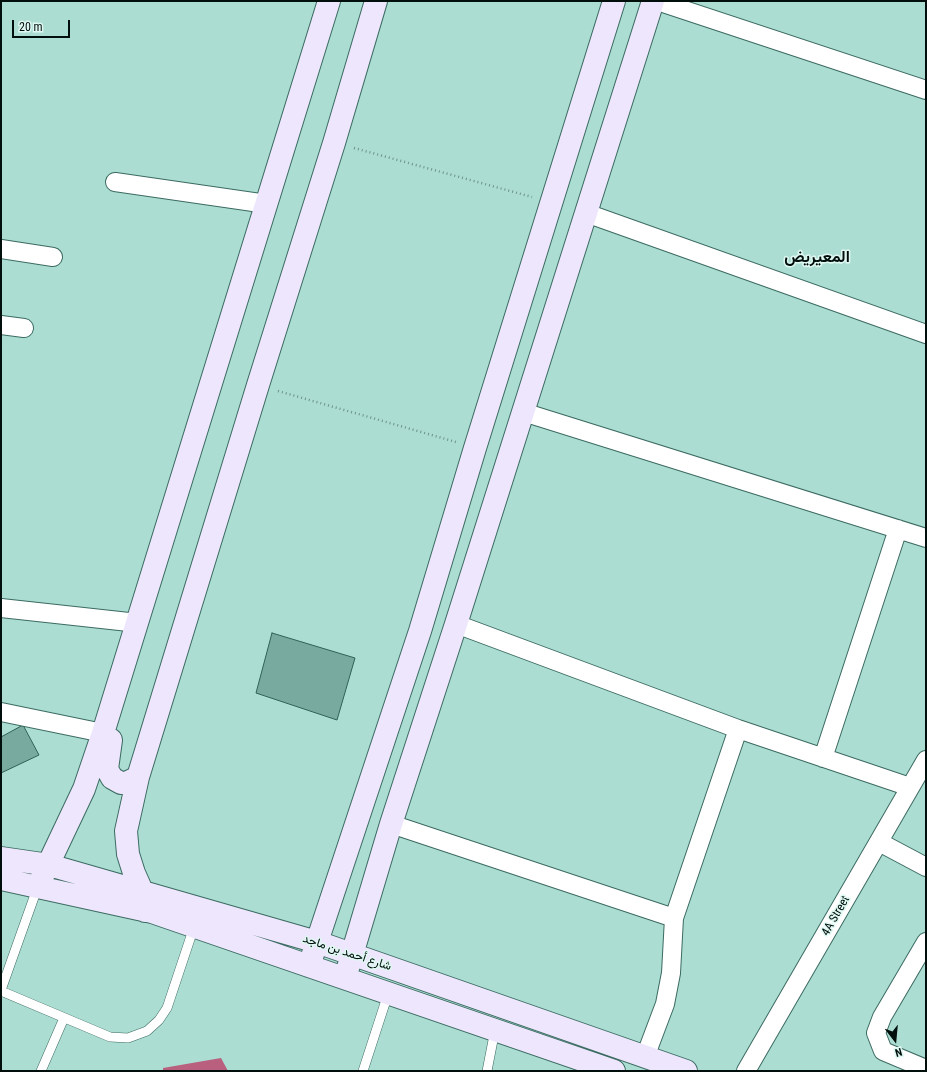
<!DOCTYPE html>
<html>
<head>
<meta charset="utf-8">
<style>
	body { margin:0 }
	#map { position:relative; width:927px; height:1072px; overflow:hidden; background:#abddd2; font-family:"Roboto Condensed",sans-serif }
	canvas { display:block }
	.frame { position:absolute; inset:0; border:2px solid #000f0c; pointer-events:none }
	.north { position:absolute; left:875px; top:1020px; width:40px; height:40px; -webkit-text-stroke:3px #dff8f2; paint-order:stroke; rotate:164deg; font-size:11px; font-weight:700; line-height:16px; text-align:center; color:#000f0c }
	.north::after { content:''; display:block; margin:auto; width:14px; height:18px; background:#000f0c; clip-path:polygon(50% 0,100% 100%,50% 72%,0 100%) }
	.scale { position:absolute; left:12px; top:20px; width:58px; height:18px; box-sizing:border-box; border:2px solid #000f0c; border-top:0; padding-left:5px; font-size:12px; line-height:14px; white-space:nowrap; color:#000f0c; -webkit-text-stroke:3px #dff8f2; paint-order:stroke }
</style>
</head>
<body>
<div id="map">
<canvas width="927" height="1072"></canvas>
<div class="frame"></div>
<div class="north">N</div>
<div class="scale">20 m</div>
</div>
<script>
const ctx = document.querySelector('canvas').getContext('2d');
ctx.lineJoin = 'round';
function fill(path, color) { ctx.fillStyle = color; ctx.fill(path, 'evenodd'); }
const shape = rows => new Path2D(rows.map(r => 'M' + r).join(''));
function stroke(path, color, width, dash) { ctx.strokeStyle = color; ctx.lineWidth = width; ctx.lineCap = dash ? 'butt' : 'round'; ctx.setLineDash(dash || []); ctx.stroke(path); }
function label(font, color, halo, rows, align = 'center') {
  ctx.font = font + ' "Roboto Condensed",Vazirmatn,sans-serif'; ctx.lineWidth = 3; ctx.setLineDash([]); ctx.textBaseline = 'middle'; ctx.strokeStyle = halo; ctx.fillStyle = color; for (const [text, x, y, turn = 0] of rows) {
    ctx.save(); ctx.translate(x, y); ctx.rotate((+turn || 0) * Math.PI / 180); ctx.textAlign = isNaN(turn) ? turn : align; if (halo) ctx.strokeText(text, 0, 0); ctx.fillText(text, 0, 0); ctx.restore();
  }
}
fill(shape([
	[221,1058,228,1071,163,1071,163,1068]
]), '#b8607e');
const building = shape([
	[272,633,355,658,337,720,256,693,272,633],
	[23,725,39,755,1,773,1,737,23,725]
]);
fill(building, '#79aa9f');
stroke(building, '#316057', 1);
const lane = shape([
	[1,990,38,886],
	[1,991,110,1037,128,1038,147,1031,159,1020,167,1008,194,927],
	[41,1071,64,1018],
	[363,1071,388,994],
	[487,1071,495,1030]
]);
const street = shape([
	[657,1,926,90],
	[115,182,267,204],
	[586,213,926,334],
	[1,249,53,257],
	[1,325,24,328],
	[523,412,926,538],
	[1,608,138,623],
	[456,624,738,729,910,787],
	[1,712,103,733],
	[823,758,898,529],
	[391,824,674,918],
	[879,842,926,867],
	[926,942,882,1017,876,1033,883,1051,926,1069],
	[645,1057,665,1004,671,973,674,918,738,729],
	[746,1071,926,760]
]);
const secondary = shape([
	[111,740,107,769,112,778,121,783,126,783,138,777],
	[1,858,49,865,317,942,686,1071],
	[1,879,152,912,614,1071],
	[38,886,84,789,103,733,329,1],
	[145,911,142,891,134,873,128,854,126,831,138,777,258,385,334,143,376,1],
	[309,966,420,631,475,448,614,1],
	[345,978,391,824,456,624,653,1]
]);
stroke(lane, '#3b6a61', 10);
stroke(street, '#3b6a61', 20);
stroke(secondary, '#3b6a61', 24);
stroke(shape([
	[354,148,532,197],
	[278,391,456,442]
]), '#6e938b', 2.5, [1, 3]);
stroke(lane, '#fff', 9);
stroke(street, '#fff', 18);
stroke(secondary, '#ede6fc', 22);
label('12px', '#000f0c', '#dff8f2', [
	["4A Street",836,916,-60],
	["شارع أحمد بن ماجد",347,953,18]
]);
label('bold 16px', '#000f0c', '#dff8f2', [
	["المعيريض",817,258]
]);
</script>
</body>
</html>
